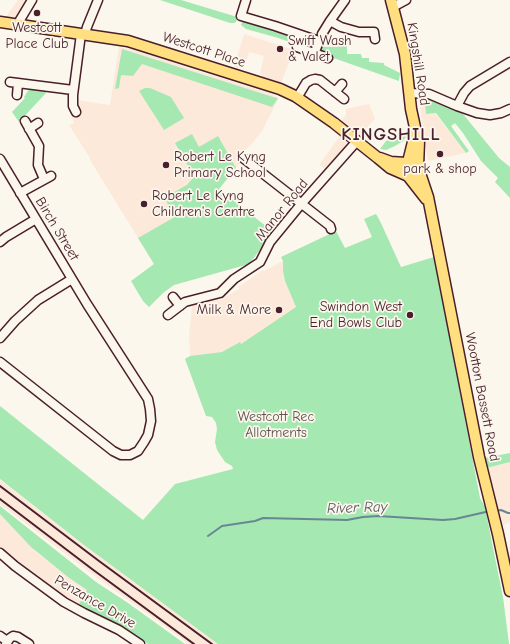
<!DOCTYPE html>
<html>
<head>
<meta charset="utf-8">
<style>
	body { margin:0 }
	canvas { display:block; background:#fbf7ec }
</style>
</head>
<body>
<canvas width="510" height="644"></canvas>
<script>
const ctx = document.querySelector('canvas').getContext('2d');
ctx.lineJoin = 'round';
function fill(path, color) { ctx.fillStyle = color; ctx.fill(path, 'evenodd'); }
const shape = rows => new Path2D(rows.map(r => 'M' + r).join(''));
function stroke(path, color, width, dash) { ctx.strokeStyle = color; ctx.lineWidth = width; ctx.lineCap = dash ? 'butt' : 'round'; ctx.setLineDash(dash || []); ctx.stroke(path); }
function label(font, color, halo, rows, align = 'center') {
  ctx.font = font + ' "Comic Neue",sans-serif'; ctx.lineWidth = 3.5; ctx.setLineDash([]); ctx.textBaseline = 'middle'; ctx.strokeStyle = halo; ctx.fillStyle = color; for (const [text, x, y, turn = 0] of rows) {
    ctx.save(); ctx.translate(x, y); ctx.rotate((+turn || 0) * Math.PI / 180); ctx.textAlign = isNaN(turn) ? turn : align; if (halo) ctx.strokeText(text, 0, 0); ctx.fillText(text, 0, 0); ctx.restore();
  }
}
fill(shape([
	[18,0,28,0,15,20,5,18],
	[244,34,294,50,281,83,262,77,262,75,260,74,264,56,249,52,244,69,234,67],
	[119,47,151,54,186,67,272,94,278,98,278,100,262,131,251,145,239,155,238,159,241,162,219,189,272,232,272,234,249,264,192,279,171,286,150,267,154,264,90,160,90,158,69,125,74,123,71,114,80,110,77,100,110,105],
	[427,103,429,114,435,113,466,153,428,161,420,108],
	[369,104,375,119,360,135,341,122,346,115,346,109],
	[340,136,350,143,328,171,319,165],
	[283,261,283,271,285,281,296,307,241,344,239,342,223,352,190,356,189,337,192,306,218,299,219,301,239,289,238,287,263,270,264,271],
	[510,462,510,522,503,525,486,468],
	[0,480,84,545,218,644,189,644,96,577,0,504],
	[0,514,36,552,88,590,78,606,68,600,0,548]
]), '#fce9da');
fill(shape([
	[160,0,181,0,234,16,237,17,237,20,235,23,230,23],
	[243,20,314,42,313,48,311,49,275,37,246,29,241,25],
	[322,41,324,42,325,47,347,46,347,54,361,54,362,58,369,58,369,62,384,63,384,65,400,73,399,81,325,55,321,52,319,49],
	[122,49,273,97,278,98,272,107,142,64,133,76,121,75,119,88,115,89],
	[145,88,150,88,171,97,184,118,164,130,139,91],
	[29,89,46,91,46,93,19,122,12,112,25,98,24,97],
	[427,97,447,104,463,114,499,158,510,167,510,198,495,182,498,178,481,161,463,133,455,123,451,126,469,151,466,153,436,113,426,114,425,103],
	[192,134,199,147,218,136,236,168,219,189,272,231,272,234,249,264,174,285,163,293,149,307,143,301,131,281,154,264,138,238,173,218,165,197,187,185,196,174,191,171,175,143],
	[408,134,403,141,395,146,386,150,380,149,386,141,396,136],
	[376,214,380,221,401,267,434,257,480,498,485,507,495,558,503,597,509,644,218,644,84,545,0,479,0,406,143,520,175,484,233,469,232,466,225,462,217,450,215,442,217,429,216,423,212,417,206,416,185,359,190,356,222,352,240,342,241,344,296,307,285,281,283,271,283,261,281,257,336,231,345,248,372,237,364,219],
	[510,453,510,462,486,468,485,458],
	[0,506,96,582,128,603,185,644,148,644,110,620,78,606,87,590,68,577,31,547,0,514]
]), '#a5e8b2');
stroke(shape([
	[496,511,501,510,508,513,510,513],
	[208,536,222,526,255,521,263,518,347,520,363,517,378,516,443,520,455,519,490,511]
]), '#698695', 2);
const minor = shape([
	[246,0,241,16,275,26,319,41,315,52],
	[393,7,406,0],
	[330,21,341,27,359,32,374,32,375,39],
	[17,25,32,0],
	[85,34,87,27,98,0],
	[322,34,330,21,345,0],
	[297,47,328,58],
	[10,82,73,90],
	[335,92,342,84],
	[410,93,429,94,457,106,464,93,470,86,510,62],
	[17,95,18,83],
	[297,98,306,83,311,80,315,79,320,80,344,99],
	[457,106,477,113,490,115,501,113,510,109],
	[76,112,73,106,73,95,81,34],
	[25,121,39,146,38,165,44,179],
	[29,129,38,123],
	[243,158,330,226,331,229],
	[0,159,87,304,148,399,150,409,151,421,148,435,144,442,138,451,130,455,121,455,113,451,0,362],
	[20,193,51,176],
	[0,242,6,237,36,219],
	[173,297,180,306],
	[168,315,185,302,220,293,234,279,260,262,270,242,302,203,357,141],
	[0,338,15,321,38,300,72,279],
	[0,553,15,566,64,602,84,613,119,630,140,644],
	[0,636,7,641],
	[6,644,10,638,13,636,18,637,29,644]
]);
const major = shape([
	[391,0,405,54,411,109,416,132,419,141,418,167],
	[0,22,128,41,280,89,295,96,334,123,378,158,390,168,406,175],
	[380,158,391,162,406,163],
	[408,162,415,134],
	[419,169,416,175,411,177,406,175,403,169,405,164,408,162,411,161,416,163,418,167,428,197,479,457,498,534,510,591],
	[408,176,426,199]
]);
stroke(minor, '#4a1f2b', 11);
stroke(major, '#4a1f2b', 13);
stroke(minor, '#fbf7ec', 8);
stroke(major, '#ffdf80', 10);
stroke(shape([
	[0,486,99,561,212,644],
	[0,499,92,569,194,644]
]), '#4a1f2b', 2);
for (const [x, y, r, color] of [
	[37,13,4,"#4a1f2b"],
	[280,49,4,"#4a1f2b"],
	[440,154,4,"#4a1f2b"],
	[166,165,4,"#4a1f2b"],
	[144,204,4,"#4a1f2b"],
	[279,310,4,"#4a1f2b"],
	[410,315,4,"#4a1f2b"]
]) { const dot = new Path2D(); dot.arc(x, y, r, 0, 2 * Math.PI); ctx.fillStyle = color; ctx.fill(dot); stroke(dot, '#fbf7ec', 1.5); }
label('14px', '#4a1f2b', '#fbf7ec', [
	["Westcott",37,28,"center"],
	["Place Club",37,44,"center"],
	["Swift Wash",288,41],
	["& Valet",288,57],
	["Robert Le Kyng",174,157],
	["Primary School",174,173],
	["park & shop",440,169,"center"],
	["Robert Le Kyng",152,196],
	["Children's Centre",152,212],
	["Swindon West",402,307,"right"],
	["End Bowls Club",402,323,"right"],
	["Milk & More",271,310,"right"]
], 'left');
label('14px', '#4a1f2b', '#fbf7ec', [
	["Westcott Place",204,50,18],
	["Kingshill Road",418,64,81],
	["Manor Road",282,210,-51],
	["Birch Street",57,229,59],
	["Wootton Bassett Road",482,397,79],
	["Penzance Drive",95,602,30]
]);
label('14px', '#61514d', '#fbf7ec', [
	["Westcott Rec",276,417],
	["Allotments",276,433]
]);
label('italic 15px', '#595260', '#fbf7ec', [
	["River Ray",357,508,-2]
]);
ctx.letterSpacing = '1px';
label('bold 18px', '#4a1f2b', '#fbf7ec', [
	["KINGSHILL",391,135]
]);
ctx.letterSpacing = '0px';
</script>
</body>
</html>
